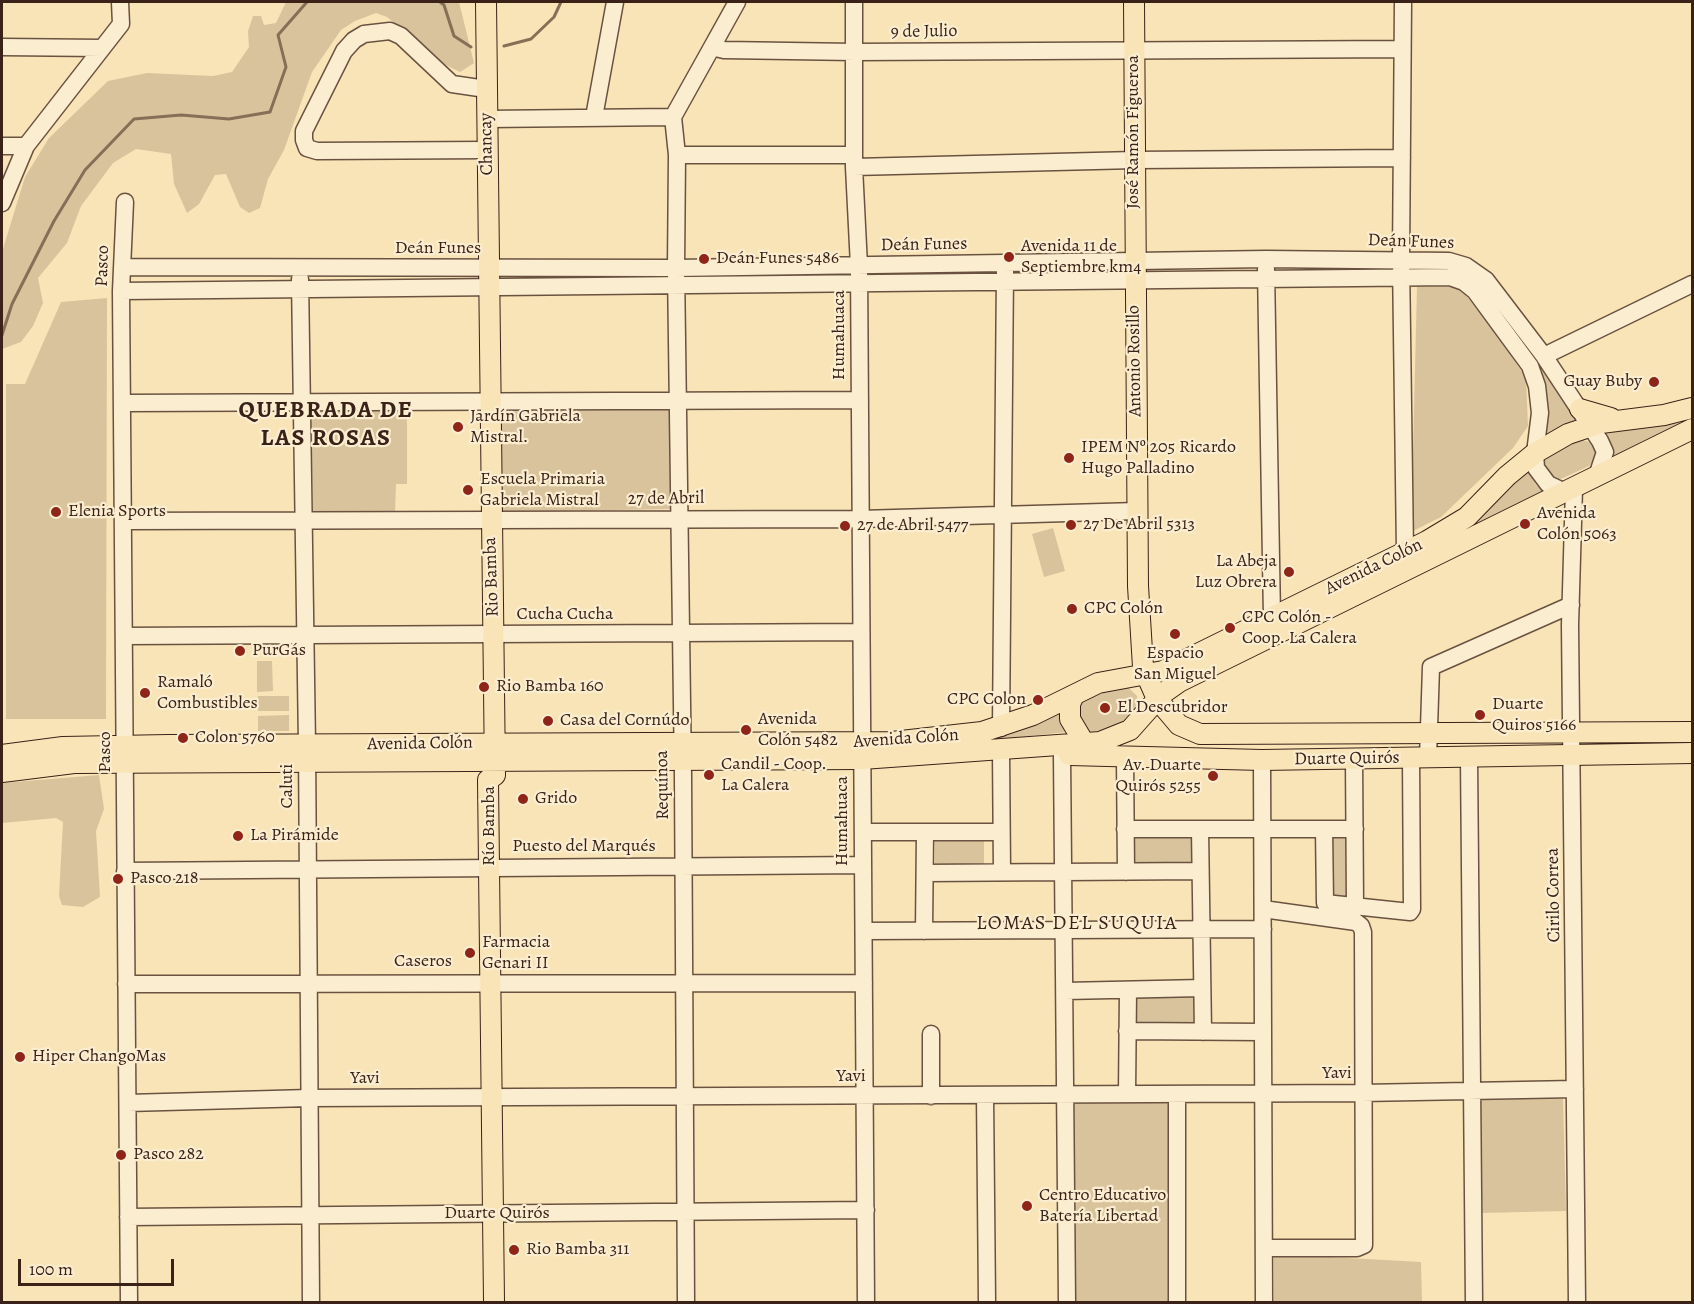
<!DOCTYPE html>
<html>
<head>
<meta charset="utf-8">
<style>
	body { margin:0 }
	#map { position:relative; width:1694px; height:1304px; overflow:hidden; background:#f9e4b7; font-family:Alegreya,serif }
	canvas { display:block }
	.frame { position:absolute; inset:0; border:3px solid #3a2219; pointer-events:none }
	.scale { position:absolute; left:18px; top:1259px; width:156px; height:27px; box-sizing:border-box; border:3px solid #3a2219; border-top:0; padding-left:8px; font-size:18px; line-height:21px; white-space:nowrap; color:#3a2219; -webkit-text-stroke:4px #fbedd0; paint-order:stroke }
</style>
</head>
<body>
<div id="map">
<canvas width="1694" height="1304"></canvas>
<div class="frame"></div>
<div class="scale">100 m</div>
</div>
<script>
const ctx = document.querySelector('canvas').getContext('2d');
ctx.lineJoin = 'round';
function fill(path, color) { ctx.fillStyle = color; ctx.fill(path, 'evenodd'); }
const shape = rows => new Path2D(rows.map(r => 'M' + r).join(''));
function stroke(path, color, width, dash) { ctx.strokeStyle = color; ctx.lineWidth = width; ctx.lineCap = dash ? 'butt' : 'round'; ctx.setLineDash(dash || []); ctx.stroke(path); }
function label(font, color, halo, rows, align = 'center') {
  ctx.font = font + ' Alegreya,serif'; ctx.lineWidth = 4.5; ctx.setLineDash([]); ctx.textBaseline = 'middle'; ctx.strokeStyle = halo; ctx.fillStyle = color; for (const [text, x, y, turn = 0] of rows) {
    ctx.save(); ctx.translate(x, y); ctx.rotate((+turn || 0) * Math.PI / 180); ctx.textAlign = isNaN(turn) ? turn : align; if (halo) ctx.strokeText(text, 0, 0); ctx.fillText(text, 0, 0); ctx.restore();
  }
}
fill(shape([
	[286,2,459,2,474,63,460,72,444,64,387,17,376,13,355,21,341,30,312,72,284,150,268,179,260,208,249,213,240,207,226,174,215,175,199,204,187,213,174,184,171,154,136,149,113,163,81,206,67,243,38,278,43,303,33,326,21,342,2,349,2,252,25,177,49,138,108,81,147,73,213,76,232,72,249,47,248,31,253,16,261,16,264,25,276,23],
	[1417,287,1459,287,1494,330,1526,378,1528,426,1513,448,1441,517,1411,532],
	[107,298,106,719,6,719,6,384,25,384,61,302],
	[1538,370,1546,372,1581,420,1544,435,1547,403],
	[673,405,675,509,498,512,497,408],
	[407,410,407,484,396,484,395,513,313,511,311,422,314,416,320,412],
	[1692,419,1686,422,1611,459,1605,431],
	[1578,439,1593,443,1597,453,1595,459,1589,466,1561,479,1553,479,1543,468,1545,459],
	[1529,468,1536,485,1547,491,1456,536,1474,522],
	[1053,528,1065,571,1044,577,1032,534],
	[257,661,272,661,273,691,257,692],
	[1128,687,1137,696,1137,710,1120,726,1087,733,1079,723,1077,703,1083,695],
	[258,696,289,696,289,711,258,711],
	[1062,709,1061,721,1066,732,976,742],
	[289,715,289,731,258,731,258,716],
	[99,775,104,809,96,831,100,897,83,907,62,905,59,896,63,822,56,818,2,823,2,783],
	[1192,834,1192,867,1131,868,1131,836],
	[935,838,984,838,984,867,935,867],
	[1331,838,1347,838,1348,896,1331,897],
	[1133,994,1195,994,1195,1027,1133,1027],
	[1480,1099,1563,1099,1566,1211,1482,1213],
	[1072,1100,1172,1100,1170,1302,1071,1302],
	[1274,1254,1421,1262,1422,1302,1274,1302]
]), '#d9c39c');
stroke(shape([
	[440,2,444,5,454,36,471,47],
	[504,46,531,39,554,17,561,2],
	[2,335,12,304,54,221,85,170,134,119,181,115,229,119,270,112,286,67,278,35,307,2]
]), '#866f57', 3);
const minor = shape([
	[854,2,854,167,859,266,866,1302],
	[1403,2,1401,260,1405,552],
	[2,47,102,48],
	[712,47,737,2],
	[486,89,452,84,401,36,390,31,364,34,354,40,344,51,304,131,304,140,307,148,317,151,487,150],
	[594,117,615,2],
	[673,117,677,155,676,268,683,776,686,1302],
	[487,119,673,117,712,47,724,50,854,52,1402,49],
	[2,146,26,146],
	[677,155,854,155],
	[854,167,1135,160,1402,158],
	[125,202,121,291,129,1302],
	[2,203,26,146,121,24,120,2],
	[122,267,676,268,1266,259,1449,261,1466,266,1486,280,1544,356,1600,441,1605,452,1597,476],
	[1266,269,1272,618],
	[300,279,307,745,311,1302],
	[121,291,1450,277,1464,282,1475,291,1530,366,1537,386,1540,413,1535,453,1536,468,1548,484,1565,492],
	[1544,356,1692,284],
	[124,403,860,400],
	[1574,488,1570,625,1577,1302],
	[124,521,860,519,1137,511],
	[124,636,861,632],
	[1001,728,1005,270],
	[1001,751,1002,872],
	[1125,758,1126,872],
	[1428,758,1431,667,1571,605],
	[1469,758,1474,1302],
	[1354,759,1355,905],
	[1262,760,1264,1302],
	[1125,829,1355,829],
	[1200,829,1203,1032],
	[1324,829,1325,903,1410,912,1412,909,1411,758],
	[863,832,1001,832],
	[125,871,863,865],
	[925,873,1200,871],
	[1263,909,1356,922,1361,926,1363,932,1364,1245,1357,1248,1264,1248],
	[864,931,1263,929],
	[924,931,925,832],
	[126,984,864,983],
	[1065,991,1202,988],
	[1127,1031,1262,1032],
	[1127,1094,1128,990],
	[985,1095,987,1302],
	[931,1096,931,1034],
	[128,1103,309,1098,1362,1093,1575,1089],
	[128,1217,866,1210],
	[1067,1302,1062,755,1076,748],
	[1177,1302,1177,1094]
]);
const major = shape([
	[486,2,495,775],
	[1134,2,1138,586,1143,667,1157,699,1179,725,1200,734,1692,732],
	[1580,409,1611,418],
	[1074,695,1070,704,1070,719,1089,751],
	[2,755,63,747,168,745,892,742,982,732,1033,715,1098,683,1163,671,1427,541,1467,517,1507,476,1535,453,1568,434,1601,423,1664,415,1692,408],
	[1069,755,1262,760,1692,753],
	[2,772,74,763,862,759,1100,742,1130,730,1162,694,1179,682,1692,429],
	[494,1302,488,780,495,775]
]);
stroke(minor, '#6a5240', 19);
stroke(major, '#3a2219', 22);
stroke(minor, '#fbedd0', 16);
stroke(major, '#f9e4b7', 20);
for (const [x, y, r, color] of [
	[1009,257,6,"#8f2418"],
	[704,259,6,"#8f2418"],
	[1654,382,6,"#8f2418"],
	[458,427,6,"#8f2418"],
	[1069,458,6,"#8f2418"],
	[468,490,6,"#8f2418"],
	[56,512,6,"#8f2418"],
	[1525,524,6,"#8f2418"],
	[1071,525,6,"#8f2418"],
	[845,526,6,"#8f2418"],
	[1289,572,6,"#8f2418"],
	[1072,609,6,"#8f2418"],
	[1230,628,6,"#8f2418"],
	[1175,634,6,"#8f2418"],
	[240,651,6,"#8f2418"],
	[484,687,6,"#8f2418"],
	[145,693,6,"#8f2418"],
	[1038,700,6,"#8f2418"],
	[1105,708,6,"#8f2418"],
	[1480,715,6,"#8f2418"],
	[548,721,6,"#8f2418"],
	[746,730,6,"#8f2418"],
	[183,738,6,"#8f2418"],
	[709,775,6,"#8f2418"],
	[1213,776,6,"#8f2418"],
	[523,799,6,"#8f2418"],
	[238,836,6,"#8f2418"],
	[118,879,6,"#8f2418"],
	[470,953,6,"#8f2418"],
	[20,1057,6,"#8f2418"],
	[121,1155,6,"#8f2418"],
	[1027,1206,6,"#8f2418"],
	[514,1250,6,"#8f2418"]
]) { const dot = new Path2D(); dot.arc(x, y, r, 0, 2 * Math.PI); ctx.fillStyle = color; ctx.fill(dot); stroke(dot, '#fbedd0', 2); }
label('18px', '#3a2219', '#fbedd0', [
	["9 de Julio",924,32,-1],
	["José Ramón Figueroa",1134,132,-90],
	["Chancay",487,144,-91],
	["Deán Funes",1411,242,2],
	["Deán Funes",924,245,-1],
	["Deán Funes",438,249],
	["Pasco",103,266,-88],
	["Humahuaca",840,335,-90],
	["Antonio Rosillo",1135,361,-91],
	["27 de Abril",666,499,-1],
	["Avenida Colón",1374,567,-26],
	["Rio Bamba",492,577,-92],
	["Cucha Cucha",565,615],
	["Avenida Colón",906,739,-4],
	["Avenida Colón",420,744,-1],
	["Pasco",106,752,-90],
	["Duarte Quirós",1347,759,-1],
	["Requínoa",663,785,-91],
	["Caluti",288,786,-90],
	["Humahuaca",843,821,-90],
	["Río Bamba",490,826,-90],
	["Puesto del Marqués",584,847],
	["Cirilo Correa",1554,895,-91],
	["Caseros",423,962],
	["Yavi",1337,1074],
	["Yavi",851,1077],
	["Yavi",365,1079],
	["Duarte Quirós",497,1214]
]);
label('18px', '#3a2219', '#fbedd0', [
	["Avenida 11 de",1021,247],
	["Septiembre km4",1021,268],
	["Deán Funes 5486",716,259],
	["Guay Buby",1642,382,"right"],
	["Jardín Gabriela",470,417],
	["Mistral.",470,438],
	["IPEM Nº 205 Ricardo",1081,448],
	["Hugo Palladino",1081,469],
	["Escuela Primaria",480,480],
	["Gabriela Mistral",480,501],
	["Elenia Sports",68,512],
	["Avenida",1537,514],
	["Colón 5063",1537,535],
	["27 De Abril 5313",1083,525],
	["27 de Abril 5477",857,526],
	["La Abeja",1277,562,"right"],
	["Luz Obrera",1277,583,"right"],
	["CPC Colón",1084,609],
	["CPC Colón -",1242,618],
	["Coop. La Calera",1242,639],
	["PurGás",252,651],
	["Espacio",1175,654,"center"],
	["San Miguel",1175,675,"center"],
	["Ramaló",157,683],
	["Combustibles",157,704],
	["Rio Bamba 160",496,687],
	["CPC Colon",1026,700,"right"],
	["Duarte",1492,705],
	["Quiros 5166",1492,726],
	["El Descubridor",1117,708],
	["Avenida",758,720],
	["Colón 5482",758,741],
	["Casa del Cornúdo",560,721],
	["Colon 5760",195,738],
	["Candil - Coop.",721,765],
	["La Calera",721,786],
	["Av. Duarte",1201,766,"right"],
	["Quirós 5255",1201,787,"right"],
	["Grido",535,799],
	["La Pirámide",250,836],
	["Pasco 218",130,879],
	["Farmacia",482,943],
	["Genari II",482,964],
	["Hiper ChangoMas",32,1057],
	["Pasco 282",133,1155],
	["Centro Educativo",1039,1196],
	["Batería Libertad",1039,1217],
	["Rio Bamba 311",526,1250]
], 'left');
ctx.letterSpacing = '1.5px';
label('20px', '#3a2219', '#fbedd0', [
	["LOMAS DEL SUQUIA",1077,924]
]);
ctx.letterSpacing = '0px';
ctx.letterSpacing = '1.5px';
label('bold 24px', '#3a2219', '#fbedd0', [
	["QUEBRADA DE",326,411],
	["LAS ROSAS",326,439]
]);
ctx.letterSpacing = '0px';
</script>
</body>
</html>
